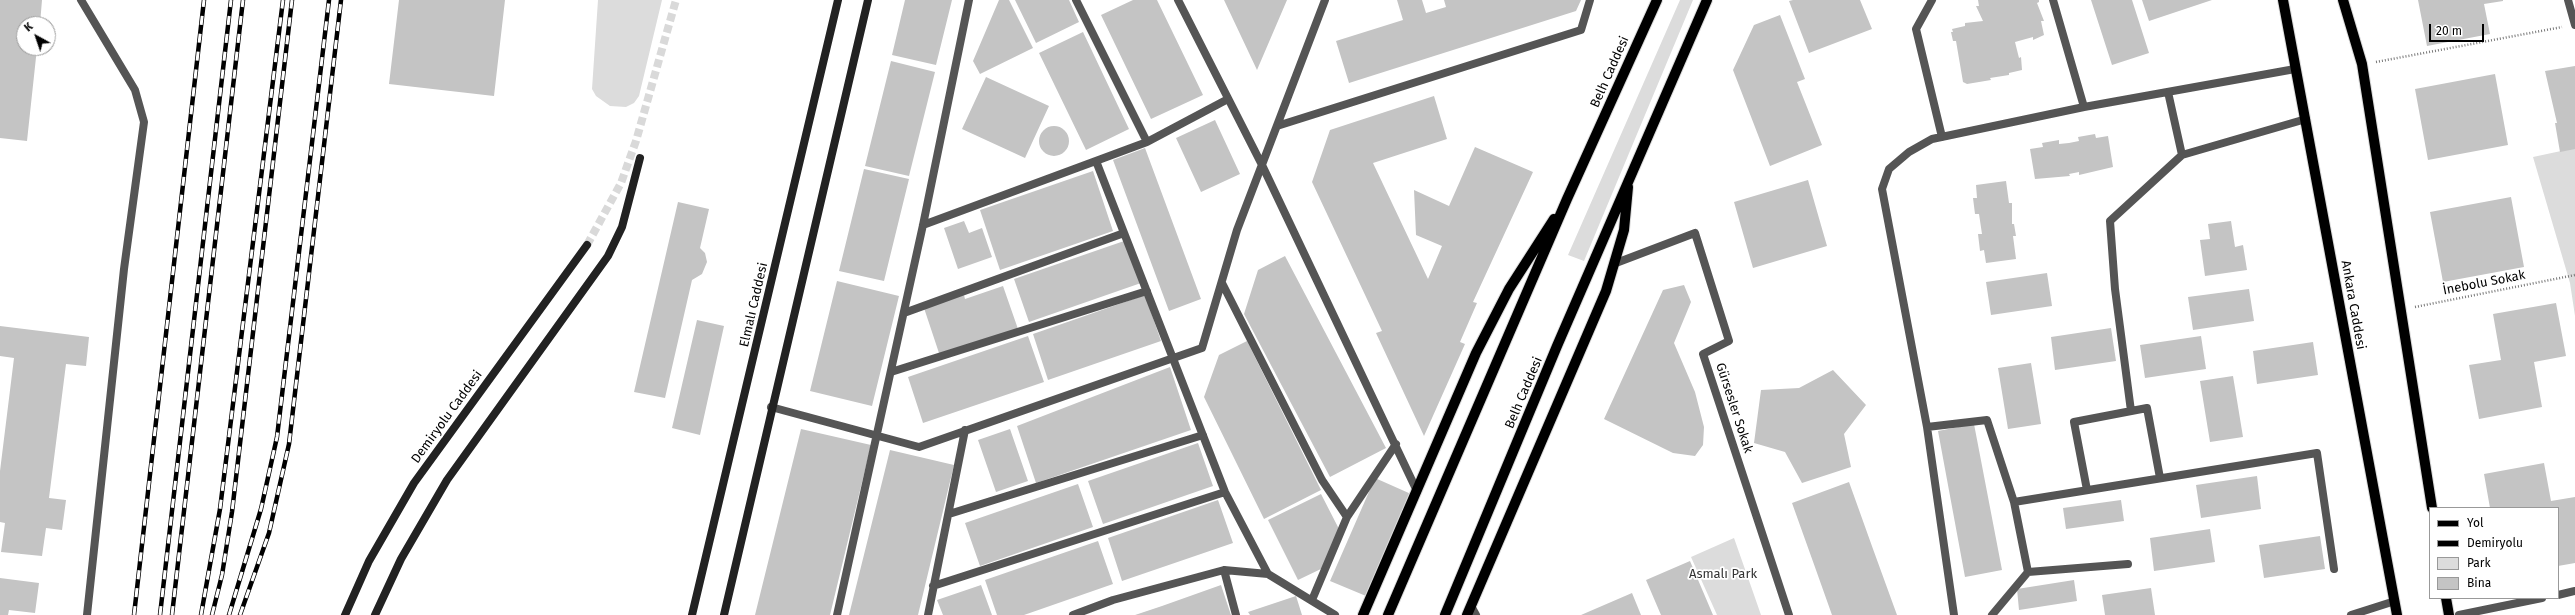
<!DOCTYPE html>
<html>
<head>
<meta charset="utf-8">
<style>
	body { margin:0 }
	#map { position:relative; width:2575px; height:615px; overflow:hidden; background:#fff; font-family:"Fira Sans",sans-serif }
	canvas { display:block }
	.legend { position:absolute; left:2429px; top:507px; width:130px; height:92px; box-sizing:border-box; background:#fff; border:1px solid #999; margin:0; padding:5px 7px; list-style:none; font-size:12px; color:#000 }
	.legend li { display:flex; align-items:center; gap:8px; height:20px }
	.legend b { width:20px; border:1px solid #999 }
	.north { position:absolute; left:16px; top:16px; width:40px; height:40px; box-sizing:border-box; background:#fff; border:1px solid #999; border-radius:50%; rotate:320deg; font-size:11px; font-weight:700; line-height:16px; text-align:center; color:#000 }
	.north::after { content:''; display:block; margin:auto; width:14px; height:18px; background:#000; clip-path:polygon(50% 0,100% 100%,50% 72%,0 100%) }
	.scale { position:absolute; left:2429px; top:24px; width:55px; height:18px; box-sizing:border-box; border:2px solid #000; border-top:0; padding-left:5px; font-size:12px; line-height:14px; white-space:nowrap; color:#000; -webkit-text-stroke:3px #fff; paint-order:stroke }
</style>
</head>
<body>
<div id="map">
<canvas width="2575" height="615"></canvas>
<ul class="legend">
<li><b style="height:5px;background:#000"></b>Yol</li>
<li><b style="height:5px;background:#000"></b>Demiryolu</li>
<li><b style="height:11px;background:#dcdcdc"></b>Park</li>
<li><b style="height:11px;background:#c4c4c4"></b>Bina</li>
</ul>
<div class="north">K</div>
<div class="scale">20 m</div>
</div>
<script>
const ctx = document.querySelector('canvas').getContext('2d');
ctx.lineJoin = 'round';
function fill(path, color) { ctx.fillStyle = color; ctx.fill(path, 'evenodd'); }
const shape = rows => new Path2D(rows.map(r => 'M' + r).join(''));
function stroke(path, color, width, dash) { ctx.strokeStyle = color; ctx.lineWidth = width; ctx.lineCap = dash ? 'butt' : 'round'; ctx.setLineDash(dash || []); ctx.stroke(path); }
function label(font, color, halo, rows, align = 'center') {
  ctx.font = font + ' "Fira Sans",sans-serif'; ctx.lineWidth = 3.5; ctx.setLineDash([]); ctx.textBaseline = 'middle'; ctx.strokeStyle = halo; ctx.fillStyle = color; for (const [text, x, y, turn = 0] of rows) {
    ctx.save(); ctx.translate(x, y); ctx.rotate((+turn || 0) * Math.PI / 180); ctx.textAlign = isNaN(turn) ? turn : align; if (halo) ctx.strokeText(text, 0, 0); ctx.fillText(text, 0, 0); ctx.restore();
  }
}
fill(shape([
	[598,0,662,0,639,96,634,103,626,107,610,106,596,96,592,89],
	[1680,0,1693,0,1584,261,1568,255],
	[2575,148,2575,316,2570,283,2533,157],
	[1734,538,1753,592,1761,615,1717,615,1691,557]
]), '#dcdcdc');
fill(shape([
	[0,0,42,0,40,24,24,24,24,48,37,48,27,141,0,138],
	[399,0,505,0,494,96,389,84],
	[905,0,952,0,936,65,892,55],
	[999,0,1009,0,1033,48,980,74,973,61],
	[1015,0,1069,0,1079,22,1036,43],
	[1133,0,1157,0,1203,95,1151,119,1101,15],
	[1224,0,1287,0,1257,70],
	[1397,0,1422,0,1426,13,1446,7,1444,0,1581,0,1576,11,1349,83,1336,41,1403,20],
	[1793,0,1860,0,1872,29,1809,53,1789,1],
	[1978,0,2039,0,2039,2,2037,3,2044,21,2041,21,2044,35,2033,40,2033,37,2015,42,2019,58,2021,57,2022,70,2009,73,2009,75,1990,78,1991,80,1967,84,1963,82,1956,41,1953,41,1951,32,1953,32,1952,29,1965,26,1965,23,1983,21,1976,6,1979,6],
	[2091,0,2132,0,2149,53,2112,65],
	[2142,0,2212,0,2149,21],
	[2418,0,2503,0,2503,1,2484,4,2490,34,2427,46],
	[1780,15,1805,79,1797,82,1822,145,1770,166,1733,70,1754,25],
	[1083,32,1129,129,1086,150,1039,53],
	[891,61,935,72,909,176,865,166],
	[2575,66,2575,149,2560,152,2555,123,2557,123,2545,71],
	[2495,74,2508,145,2428,160,2415,89],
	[986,77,1049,106,1025,158,962,129],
	[1434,96,1447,139,1373,163,1428,279,1442,246,1416,235,1414,190,1449,206,1475,147,1533,172,1473,302,1477,303,1460,342,1465,344,1424,436,1376,333,1382,331,1312,182,1330,130],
	[1215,120,1240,174,1201,192,1176,138],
	'1039 141a15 15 0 1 1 30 0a15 15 0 1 1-30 0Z',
	[2095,134,2096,138,2108,136,2113,167,2079,175,2079,172,2069,174,2070,176,2035,179,2030,149,2043,147,2042,143,2059,140,2059,144,2069,143,2079,141,2078,137],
	[1145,148,1201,299,1169,311,1113,160],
	[864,169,909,179,884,281,839,271],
	[1093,171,1113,231,1000,270,980,210],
	[1808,180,1827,246,1753,268,1734,202],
	[2006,181,2009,203,2012,203,2012,224,2014,224,2016,236,2013,236,2016,259,1986,263,1984,250,1980,251,1978,234,1982,234,1979,214,1975,214,1973,198,1977,198,1976,185],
	[2511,197,2524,267,2443,282,2430,212],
	[678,202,709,209,700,248,705,253,707,262,702,274,692,280,665,398,634,392],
	[964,221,969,233,982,228,992,257,958,269,944,228],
	[2231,221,2235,247,2243,245,2247,270,2205,276,2200,240,2210,239,2208,224],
	[1127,240,1141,283,1029,322,1014,279],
	[1285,256,1386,448,1330,477,1244,314,1258,270],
	[2047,273,2052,306,1991,315,1986,282],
	[837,281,899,296,872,406,810,391],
	[1684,285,1691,302,1674,343,1695,392,1704,427,1703,445,1695,456,1673,453,1604,419,1663,290],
	[1003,286,1018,329,940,356,924,308,964,295,965,299],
	[2249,289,2254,321,2193,330,2188,297],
	[1145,295,1161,341,1048,380,1033,334],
	[2556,303,2566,356,2534,362,2542,407,2479,419,2469,365,2501,360,2493,314],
	[697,320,724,326,700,435,672,428],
	[0,326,89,337,86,366,66,364,49,498,66,500,62,530,46,528,42,556,1,552,5,523,0,522,0,471,14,358,0,356],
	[2111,328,2116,361,2055,370,2051,337],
	[1028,336,1044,382,923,423,908,377],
	[2201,336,2206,369,2145,378,2140,345],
	[1247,341,1321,490,1264,519,1204,397,1219,355],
	[2313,342,2318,375,2257,384,2253,351],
	[2031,363,2041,424,2008,429,1998,368],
	[1170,367,1191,430,1036,483,1017,426],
	[1833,370,1866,405,1844,434,1851,467,1802,483,1785,452,1754,443,1761,390,1799,388],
	[2233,376,2243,437,2210,442,2200,381],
	[1974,424,2002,570,1965,577,1938,431],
	[801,429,871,445,830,615,755,615],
	[1010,429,1028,481,996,492,978,440],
	[1198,443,1213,486,1103,524,1088,481],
	[890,450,954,465,918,615,849,615],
	[2544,463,2551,501,2575,497,2575,563,2558,566,2558,508,2490,508,2484,474],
	[2257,476,2261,509,2201,518,2196,485],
	[1375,478,1411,494,1366,596,1330,581],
	[1849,482,1873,549,1897,615,1832,615,1816,570,1792,503],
	[1078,484,1093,527,980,566,965,523],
	[1321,494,1339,529,1325,567,1298,580,1268,520],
	[1218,500,1233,543,1122,581,1108,538],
	[2121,500,2124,521,2066,529,2063,508],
	[2210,529,2215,562,2154,571,2150,538],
	[2320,536,2325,569,2264,578,2259,545],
	[1098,541,1113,584,1024,615,997,615,985,580],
	[1690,561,1713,615,1661,615,1646,580],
	[0,578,39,583,35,613,9,610,8,615,0,615],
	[2074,580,2077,601,2019,610,2017,589],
	[981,585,992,615,943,615,937,600],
	[1221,585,1231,615,1135,615,1162,606],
	[2151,588,2155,615,2105,615,2102,595],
	[1632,593,1641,615,1581,615],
	[1296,596,1302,615,1250,615,1248,612]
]), '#c4c4c4');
stroke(shape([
	[587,245,621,183,636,141,676,0]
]), '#d9d9d9', 8, [8, 4]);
const primary = shape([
	[2283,0,2397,615],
	[2343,0,2362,64,2432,508],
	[2446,598,2449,615],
	[1363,615,1476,353,1509,289,1554,219],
	[1388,615,1567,199,1657,0],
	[1445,615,1557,346,1707,0],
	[1467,615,1606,291,1624,230,1628,187]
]);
stroke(primary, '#dbdbdb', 12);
stroke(shape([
	[2376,62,2562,27],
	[2415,307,2575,275]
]), '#777', 2.5, [1, 2]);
stroke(shape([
	[81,0,135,90,144,122,124,269,87,615],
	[1076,0,1147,142,1228,99],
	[1178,0,1262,165,1417,491],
	[1932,0,1916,29,1942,137],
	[2053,0,2084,107],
	[2568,0,2575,25],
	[2168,92,2182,155],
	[1277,126,1581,30,1590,0],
	[1096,161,1225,492,1268,574],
	[923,225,1147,142],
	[1616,263,1695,233,1729,341,1703,354,1789,615],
	[1222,283,1322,480,1347,517,1396,444],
	[904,313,1124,233],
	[891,372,1147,291],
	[771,407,919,447,1202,348,1237,230,1325,0],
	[2131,411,2115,289,2110,221,2182,155,2306,119],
	[1927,427,1954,615],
	[2087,490,2074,422,2147,408,2160,478],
	[2014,502,1987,420,1927,427,1882,189,1889,169,1909,152,1932,139,2084,107,2295,69],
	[949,514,1203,435],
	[2128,564,2028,572,2014,502,2317,453,2334,569],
	[1224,570,1236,615],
	[933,586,1225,492],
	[2558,595,2575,591],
	[1312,600,1347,517],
	[1471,606,1476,615],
	[837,615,923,225,969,0],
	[928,615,965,430],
	[1073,615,1113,600,1224,570,1268,574,1335,615],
	[1992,615,2028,572],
	[2351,615,2395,601],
	[2459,615,2542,598]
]), '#555', 8);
stroke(shape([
	[345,615,369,561,414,483,587,245],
	[375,615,401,559,447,480,608,256,622,227,640,158],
	[692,615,838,0],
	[724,615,868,0]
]), '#222', 8);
stroke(primary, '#000', 10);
const rail = shape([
	[134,615,204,0],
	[160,615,231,0],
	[172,615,243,0],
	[201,615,220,509,283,0],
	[212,615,222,575,232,512,292,0],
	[229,615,261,509,277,437,329,0],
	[240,615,269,533,289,444,341,0]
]);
stroke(rail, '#000', 4.5);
stroke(rail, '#fff', 3, [9]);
label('13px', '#000', '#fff', [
	["Belh Caddesi",1610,72,-66],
	["İnebolu Sokak",2484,283,-11],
	["Elmalı Caddesi",754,305,-77],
	["Ankara Caddesi",2353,305,80],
	["Belh Caddesi",1524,393,-67],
	["Gürsesler Sokak",1734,408,72],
	["Demiryolu Caddesi",447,417,-54]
]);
label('13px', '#333', '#fff', [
	["Asmalı Park",1723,574]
]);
</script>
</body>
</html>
